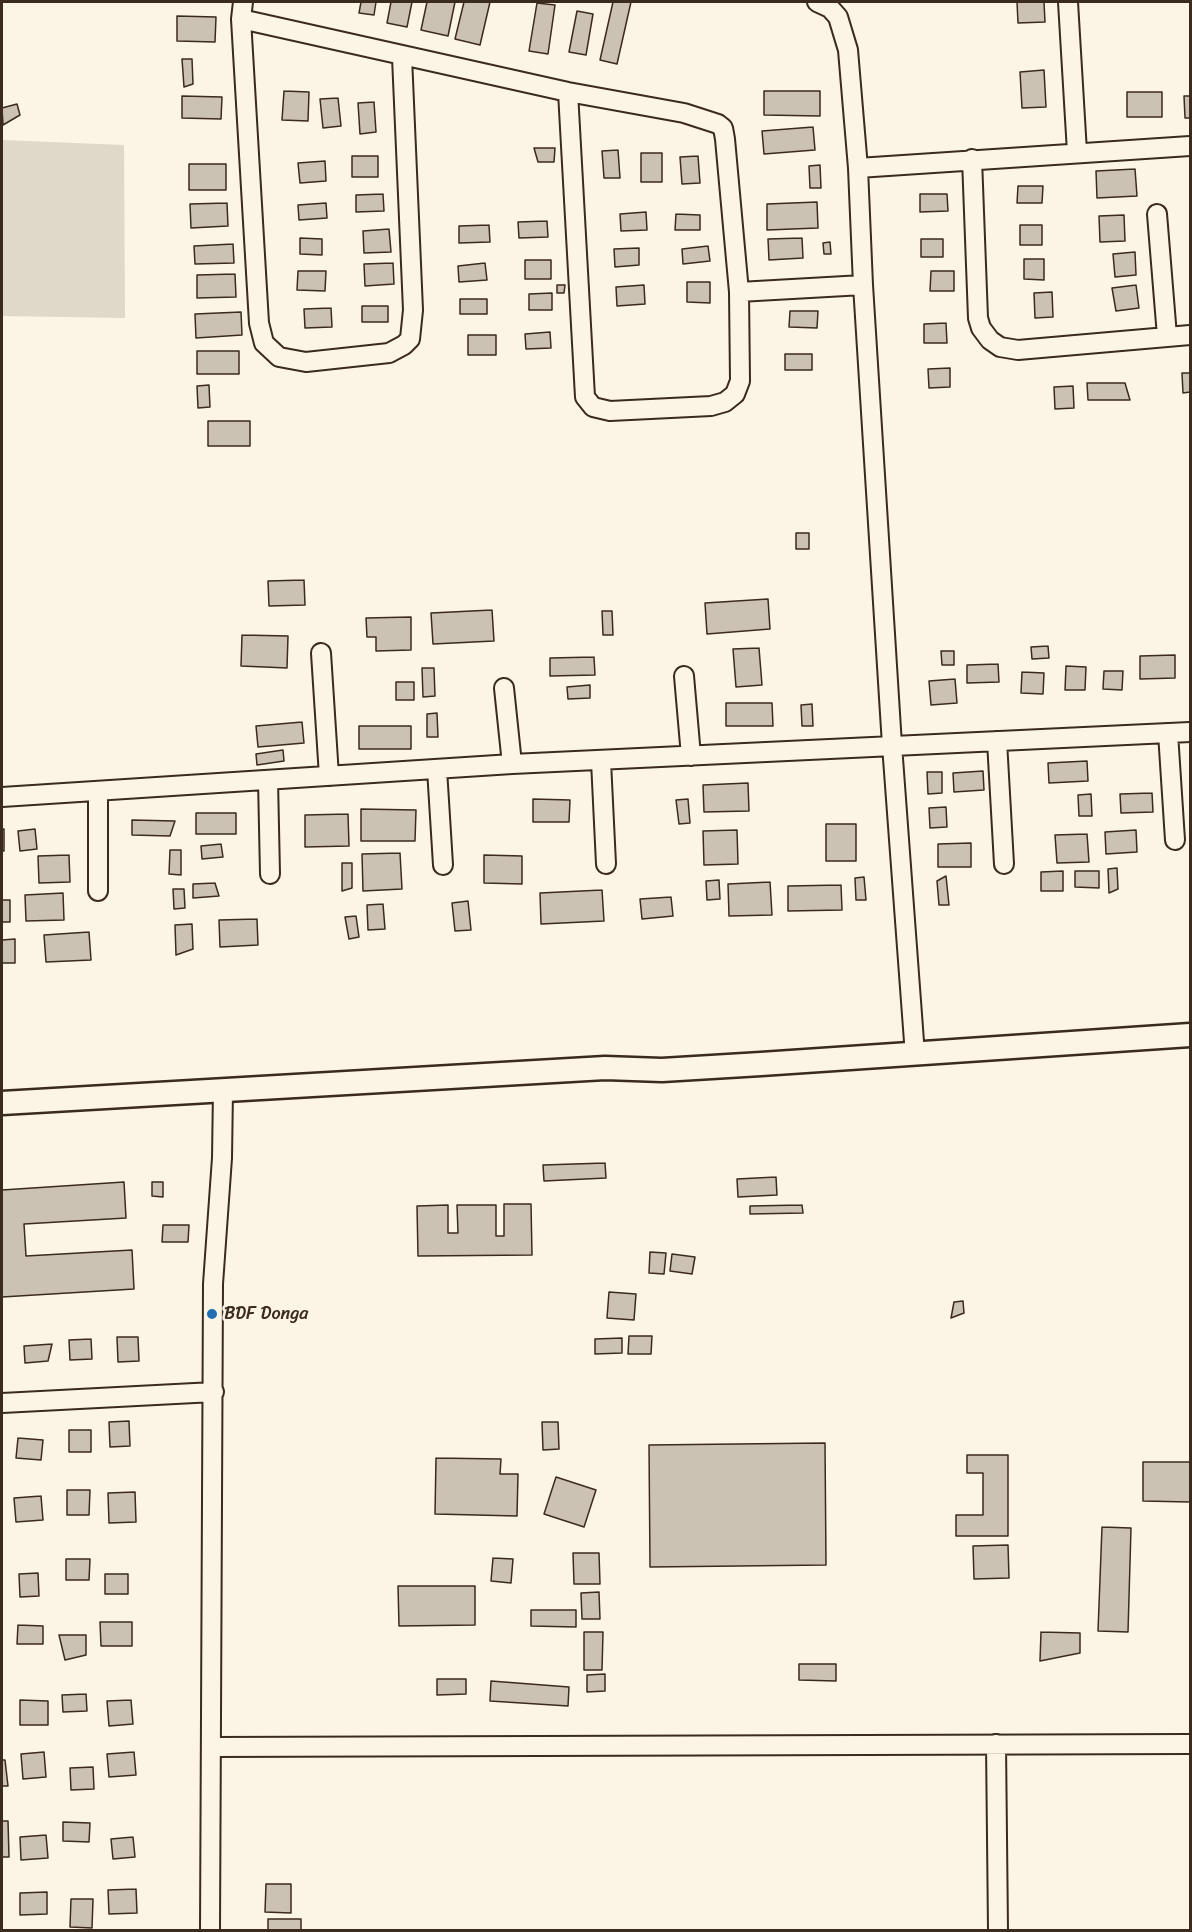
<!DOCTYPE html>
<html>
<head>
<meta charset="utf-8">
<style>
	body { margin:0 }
	#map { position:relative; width:1192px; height:1932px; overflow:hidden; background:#fcf5e5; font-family:Sriracha,sans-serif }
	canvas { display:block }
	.frame { position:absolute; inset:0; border:3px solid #3b2a1e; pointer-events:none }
</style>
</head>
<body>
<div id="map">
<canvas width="1192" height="1932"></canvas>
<div class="frame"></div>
</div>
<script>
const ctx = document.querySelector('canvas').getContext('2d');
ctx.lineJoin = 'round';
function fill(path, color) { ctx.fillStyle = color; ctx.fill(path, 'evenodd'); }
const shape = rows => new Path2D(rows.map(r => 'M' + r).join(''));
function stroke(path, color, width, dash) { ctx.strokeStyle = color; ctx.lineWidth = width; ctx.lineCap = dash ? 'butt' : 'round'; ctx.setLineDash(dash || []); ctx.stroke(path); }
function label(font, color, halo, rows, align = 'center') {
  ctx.font = font + ' Sriracha,sans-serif'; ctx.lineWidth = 5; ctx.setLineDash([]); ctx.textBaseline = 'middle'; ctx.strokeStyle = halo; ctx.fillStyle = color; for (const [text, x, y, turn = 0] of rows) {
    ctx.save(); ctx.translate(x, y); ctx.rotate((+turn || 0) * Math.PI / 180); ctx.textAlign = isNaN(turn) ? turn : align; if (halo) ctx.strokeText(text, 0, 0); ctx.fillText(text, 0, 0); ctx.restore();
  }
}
fill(shape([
	[2,140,124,145,125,318,2,316]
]), '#e0d8c8');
const building = shape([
	[361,2,376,2,374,15,359,13,361,2],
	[391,2,412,2,407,27,387,23,391,2],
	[427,2,455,2,448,36,421,30,427,2],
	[464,2,490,2,480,45,455,39,464,2],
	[613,2,631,2,617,64,600,60,613,2],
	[1017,2,1044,2,1045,22,1018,23,1017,2],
	[537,3,555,5,548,54,529,51,537,3],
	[577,11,593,14,586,55,569,52,577,11],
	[177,16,216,17,215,42,177,41,177,16],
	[182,59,192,59,193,84,184,87,182,59],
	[1044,70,1046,107,1022,108,1020,72,1044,70],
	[284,91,309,92,308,121,282,120,284,91],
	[764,91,820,91,820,116,764,115,764,91],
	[1127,92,1162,92,1162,117,1127,117,1127,92],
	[182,96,222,97,221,119,182,118,182,96],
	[1184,96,1190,96,1190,118,1185,118,1184,96],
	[338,98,341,126,323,128,320,99,338,98],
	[374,102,376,132,360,134,358,103,374,102],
	[17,104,20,115,3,125,2,108,17,104],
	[813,127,815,150,764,154,762,131,813,127],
	[534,148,555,148,554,162,538,162,534,148],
	[618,150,620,178,604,178,602,151,618,150],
	[641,153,662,153,662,182,641,182,641,153],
	[352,156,378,156,378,177,352,177,352,156],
	[698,156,700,183,682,184,680,157,698,156],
	[325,161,326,181,300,183,298,163,325,161],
	[189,164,226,164,226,190,189,190,189,164],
	[820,165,821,188,810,188,809,166,820,165],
	[1135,169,1137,196,1097,198,1096,171,1135,169],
	[1018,186,1043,186,1042,203,1017,203,1018,186],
	[383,194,384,211,356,212,356,195,383,194],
	[920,194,947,194,948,211,920,212,920,194],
	[817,202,818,228,767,230,767,204,817,202],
	[227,203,228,226,191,228,190,204,227,203],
	[326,203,327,218,299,220,298,205,326,203],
	[646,212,647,230,621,231,620,214,646,212],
	[676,214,700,215,700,230,675,230,676,214],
	[1124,215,1125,241,1100,242,1099,216,1124,215],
	[547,221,548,237,519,238,518,222,547,221],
	[489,225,490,242,459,243,459,226,489,225],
	[1020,225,1042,225,1042,245,1020,245,1020,225],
	[389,229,391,252,364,253,363,231,389,229],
	[300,238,322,239,322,255,300,254,300,238],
	[802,238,803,258,769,260,768,239,802,238],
	[921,239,943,239,943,257,921,257,921,239],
	[830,242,831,254,824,254,823,243,830,242],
	[233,244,234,263,195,264,194,246,233,244],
	[708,246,710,261,683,264,682,249,708,246],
	[639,248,639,265,615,267,614,249,639,248],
	[1135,252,1136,275,1115,277,1113,254,1135,252],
	[1024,259,1044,259,1044,280,1024,279,1024,259],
	[525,260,551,260,551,279,525,279,525,260],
	[393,263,394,284,365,286,364,264,393,263],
	[485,263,487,280,459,282,458,266,485,263],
	[298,271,326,271,325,291,297,290,298,271],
	[931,271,954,271,954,291,930,291,931,271],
	[235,274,236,297,197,298,197,275,235,274],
	[687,282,710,282,710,303,687,302,687,282],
	[557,285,565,285,564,293,557,293,557,285],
	[644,285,645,304,617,306,616,287,644,285],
	[1136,285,1139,308,1116,311,1112,288,1136,285],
	[1052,292,1053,317,1035,318,1034,293,1052,292],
	[552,293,552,310,529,310,529,294,552,293],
	[460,299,487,299,487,314,460,314,460,299],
	[362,306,388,306,388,322,362,322,362,306],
	[331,308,332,327,305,328,304,309,331,308],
	[790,311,818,311,817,328,789,327,790,311],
	[241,312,242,335,196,338,195,314,241,312],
	[946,323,947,343,924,343,924,324,946,323],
	[550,332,551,348,526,349,525,334,550,332],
	[468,335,496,335,496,355,468,355,468,335],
	[197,351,239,351,239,374,197,374,197,351],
	[785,354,812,354,812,370,785,370,785,354],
	[950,368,950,387,929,388,928,369,950,368],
	[1182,373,1190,373,1190,392,1183,393,1182,373],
	[1087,383,1125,383,1130,400,1088,400,1087,383],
	[209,385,210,407,198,408,197,386,209,385],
	[1073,386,1074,408,1055,409,1054,387,1073,386],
	[208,421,250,421,250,446,208,446,208,421],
	[796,533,809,533,809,549,796,549,796,533],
	[304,580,305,605,269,606,268,581,304,580],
	[768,599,770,629,707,634,705,603,768,599],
	[492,610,494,641,433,644,431,613,492,610],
	[602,611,612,611,613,635,603,635,602,611],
	[411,617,411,650,376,651,376,637,367,637,366,618,411,617],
	[242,635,288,636,287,668,241,666,242,635],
	[1048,646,1049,658,1032,659,1031,647,1048,646],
	[759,648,762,685,736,687,733,649,759,648],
	[941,651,954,651,954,665,942,665,941,651],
	[1175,655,1175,678,1140,679,1140,656,1175,655],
	[594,657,595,675,550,676,550,658,594,657],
	[998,664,999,682,967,683,967,665,998,664],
	[1066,666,1086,667,1085,690,1065,690,1066,666],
	[422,668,434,668,435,696,423,697,422,668],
	[1104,671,1123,671,1122,690,1103,689,1104,671],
	[1022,672,1044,673,1043,694,1021,693,1022,672],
	[955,679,957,703,931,705,929,681,955,679],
	[396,682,414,682,414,700,396,700,396,682],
	[590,685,590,698,568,699,567,687,590,685],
	[726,703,772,703,773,726,726,726,726,703],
	[812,704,813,726,802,726,801,705,812,704],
	[437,713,438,737,427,737,427,714,437,713],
	[302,722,304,743,258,747,256,726,302,722],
	[359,726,411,726,411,749,359,749,359,726],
	[283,750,284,761,257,765,256,754,283,750],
	[1087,761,1088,781,1049,783,1048,763,1087,761],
	[983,771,984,790,954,792,953,773,983,771],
	[927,772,942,772,942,793,928,794,927,772],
	[748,783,749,811,704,812,703,785,748,783],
	[1152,793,1153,812,1121,813,1120,794,1152,793],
	[1091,794,1092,816,1079,816,1078,795,1091,794],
	[533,799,570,800,569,822,533,822,533,799],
	[688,799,690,823,679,824,676,800,688,799],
	[946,807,947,827,930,828,929,808,946,807],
	[361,809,416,810,415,841,361,841,361,809],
	[196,813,236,813,236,834,196,834,196,813],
	[348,814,349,846,305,847,305,815,348,814],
	[132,820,175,821,170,836,132,835,132,820],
	[826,824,856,824,856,861,826,861,826,824],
	[2,829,4,829,4,851,2,851,2,829],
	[35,829,37,849,20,851,18,831,35,829],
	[737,830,738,864,704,865,703,831,737,830],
	[1136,830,1137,852,1106,854,1105,832,1136,830],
	[1087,834,1089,862,1057,863,1055,835,1087,834],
	[971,843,971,867,938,867,938,844,971,843],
	[221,844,223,857,202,859,201,846,221,844],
	[170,850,181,850,181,875,169,874,170,850],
	[400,853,402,889,363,891,362,854,400,853],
	[69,855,70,882,39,883,38,856,69,855],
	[484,855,522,856,522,884,484,883,484,855],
	[342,863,352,863,352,888,342,891,342,863],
	[1117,868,1118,889,1109,893,1108,869,1117,868],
	[1063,871,1063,891,1041,891,1041,872,1063,871],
	[1075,871,1099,871,1099,888,1075,887,1075,871],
	[946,876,949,905,939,905,937,881,946,876],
	[864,877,866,900,856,900,855,878,864,877],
	[719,880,720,899,707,900,706,881,719,880],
	[770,882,772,915,729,916,728,884,770,882],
	[215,883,219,896,193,898,193,884,215,883],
	[841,885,842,910,788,911,788,886,841,885],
	[173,889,184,889,185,908,174,909,173,889],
	[602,890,604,921,541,924,540,893,602,890],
	[63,893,64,920,26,921,25,895,63,893],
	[671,897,673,916,642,919,640,899,671,897],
	[2,900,10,900,10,922,2,922,2,900],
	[468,901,471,930,455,931,452,903,468,901],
	[383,904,385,929,368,930,367,905,383,904],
	[356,916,359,937,349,939,345,917,356,916],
	[257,919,258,945,220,947,219,920,257,919],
	[192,924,193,949,176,955,175,925,192,924],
	[89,932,91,960,46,962,44,935,89,932],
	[15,939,15,963,2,963,2,940,15,939],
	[605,1163,606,1178,544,1181,543,1165,605,1163],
	[776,1177,777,1195,738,1197,737,1179,776,1177],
	[124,1182,126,1218,24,1224,26,1256,132,1250,134,1289,2,1297,2,1190,124,1182],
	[152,1182,163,1182,163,1197,152,1196,152,1182],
	[504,1204,531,1204,532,1255,418,1256,417,1206,448,1205,448,1233,458,1233,457,1205,496,1205,496,1236,504,1236,504,1204],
	[802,1205,803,1213,750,1214,750,1206,802,1205],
	[163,1225,189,1225,188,1242,162,1242,163,1225],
	[650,1252,666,1253,664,1274,649,1273,650,1252],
	[672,1254,695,1257,692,1274,670,1271,672,1254],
	[609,1292,636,1294,634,1320,607,1318,609,1292],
	[963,1301,964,1313,951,1318,954,1302,963,1301],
	[629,1336,652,1336,651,1354,628,1354,629,1336],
	[117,1337,138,1337,139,1361,118,1362,117,1337],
	[622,1338,622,1353,595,1354,595,1339,622,1338],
	[91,1339,92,1359,70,1360,69,1340,91,1339],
	[52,1344,48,1361,25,1363,24,1346,52,1344],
	[129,1421,130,1446,110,1447,109,1422,129,1421],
	[542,1422,558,1422,559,1449,543,1450,542,1422],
	[69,1430,91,1430,91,1452,69,1452,69,1430],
	[18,1438,43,1440,41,1460,16,1458,18,1438],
	[825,1443,826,1565,650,1567,649,1445,825,1443],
	[967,1455,1008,1455,1008,1536,956,1536,956,1515,983,1515,983,1473,967,1473,967,1455],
	[436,1458,501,1459,500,1474,518,1474,517,1516,435,1514,436,1458],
	[1143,1462,1190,1462,1190,1502,1143,1501,1143,1462],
	[556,1477,596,1490,584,1527,544,1514,556,1477],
	[67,1490,90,1490,89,1515,67,1515,67,1490],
	[135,1492,136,1522,109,1523,108,1493,135,1492],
	[41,1496,43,1520,16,1522,14,1498,41,1496],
	[1102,1527,1131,1528,1128,1632,1098,1631,1102,1527],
	[1008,1545,1009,1578,974,1579,973,1546,1008,1545],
	[573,1553,599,1553,600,1584,574,1584,573,1553],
	[493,1558,513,1559,511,1583,491,1581,493,1558],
	[66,1559,90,1559,89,1580,66,1580,66,1559],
	[38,1573,39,1596,20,1597,19,1574,38,1573],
	[105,1574,128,1574,128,1594,105,1594,105,1574],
	[398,1586,475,1586,475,1625,399,1626,398,1586],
	[599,1592,600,1619,582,1619,581,1593,599,1592],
	[531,1610,576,1610,576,1627,531,1626,531,1610],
	[100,1622,132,1622,132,1646,101,1646,100,1622],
	[18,1625,43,1626,43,1644,17,1644,18,1625],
	[584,1632,603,1632,602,1670,584,1670,584,1632],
	[1041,1632,1080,1633,1080,1653,1040,1661,1041,1632],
	[59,1635,86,1635,86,1655,65,1660,59,1635],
	[799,1664,836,1664,836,1681,799,1680,799,1664],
	[605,1674,605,1691,587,1692,587,1675,605,1674],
	[437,1679,466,1679,466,1694,437,1695,437,1679],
	[491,1681,569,1687,568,1706,490,1701,491,1681],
	[86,1694,87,1711,63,1712,62,1695,86,1694],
	[20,1700,48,1701,48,1725,20,1725,20,1700],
	[131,1700,133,1724,109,1726,107,1701,131,1700],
	[44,1752,46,1777,23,1779,21,1754,44,1752],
	[134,1752,136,1775,109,1777,107,1754,134,1752],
	[2,1760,5,1760,8,1786,2,1786,2,1760],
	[93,1767,94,1789,71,1790,70,1768,93,1767],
	[2,1821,8,1821,9,1857,2,1857,2,1821],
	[63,1822,90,1823,89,1842,63,1841,63,1822],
	[46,1835,48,1858,21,1860,20,1837,46,1835],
	[133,1837,135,1857,113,1859,111,1839,133,1837],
	[266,1884,291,1884,291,1913,265,1912,266,1884],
	[136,1889,137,1913,109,1914,108,1890,136,1889],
	[47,1892,47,1914,20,1915,20,1893,47,1892],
	[71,1899,93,1899,92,1928,70,1927,71,1899],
	[268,1919,301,1919,301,1930,268,1930,268,1919]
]);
fill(building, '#ccc2b3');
stroke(building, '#3b2a1e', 1.5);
const minor = shape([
	[243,2,241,19,259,323,264,343,279,357,306,362,389,353,404,345,410,339,413,310,402,57],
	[817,2,830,8,838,17,848,50,858,168,863,285,892,745,915,1055],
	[1068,2,1077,152],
	[241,19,568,92,684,113,718,124,723,128,725,139,739,292,740,381,735,394,725,402,711,406,610,411,593,407,585,397,568,92],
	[972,159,978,318,981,328,990,340,1000,347,1018,350,1190,335],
	[858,168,1190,146],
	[1157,214,1167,336],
	[739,292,863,285],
	[321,653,329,776],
	[684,676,691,756],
	[504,688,512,764],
	[1168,733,1175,840],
	[997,741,1004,864],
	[601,761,606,864],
	[437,769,443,865],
	[268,780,270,874],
	[2,797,512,764,1190,732],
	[98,891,98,791],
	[2,1403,214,1392],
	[996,1744,998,1930],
	[212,1747,1190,1744],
	[210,1930,213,1284,222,1158,223,1090]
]);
const major = shape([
	[2,1103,605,1068,662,1070,761,1064,1190,1035]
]);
stroke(minor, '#3b2a1e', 22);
stroke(major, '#3b2a1e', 27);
stroke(minor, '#fcf5e5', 18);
stroke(major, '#fcf5e5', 22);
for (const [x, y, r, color] of [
	[212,1314,6,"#1f6fb2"]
]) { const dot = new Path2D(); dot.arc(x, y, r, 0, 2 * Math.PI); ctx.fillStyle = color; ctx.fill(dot); stroke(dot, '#fcf5e5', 2); }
label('18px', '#3b2a1e', '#fcf5e5', [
	["BDF Donga",224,1314]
], 'left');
</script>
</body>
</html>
